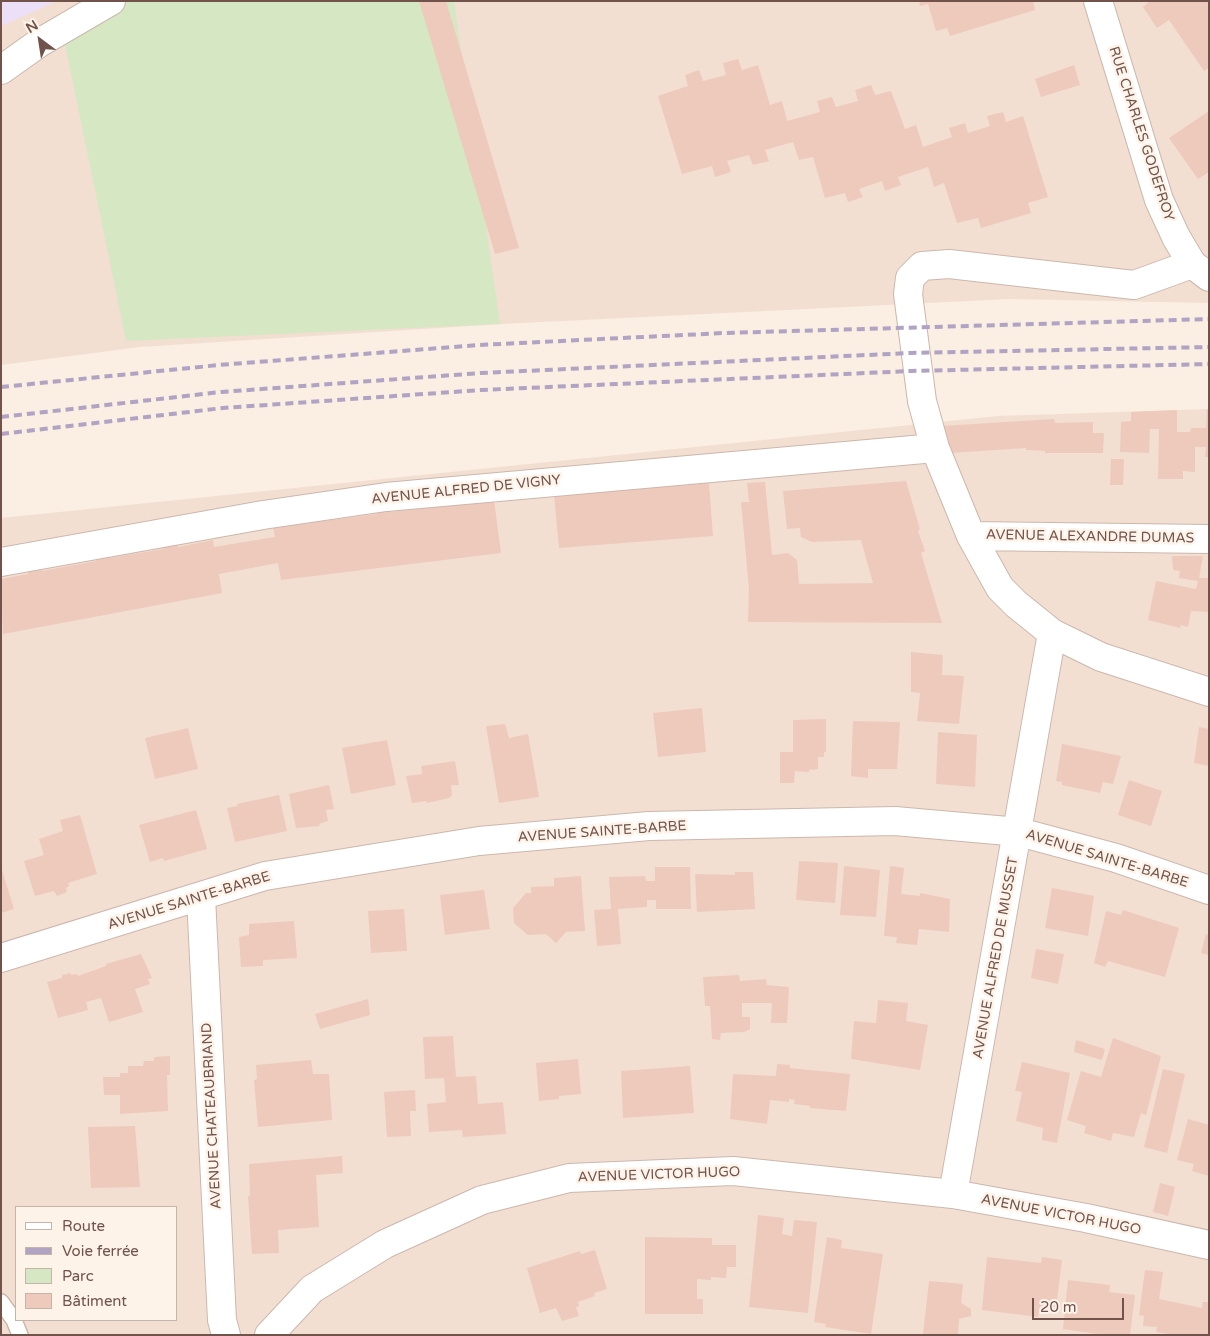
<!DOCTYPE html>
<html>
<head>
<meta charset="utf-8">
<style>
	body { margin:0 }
	#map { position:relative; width:1210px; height:1336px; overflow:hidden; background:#fbeee3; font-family:"Varela Round",sans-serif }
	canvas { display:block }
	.frame { position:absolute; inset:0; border:2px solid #71534b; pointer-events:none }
	.legend { position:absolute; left:15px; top:1206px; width:162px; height:115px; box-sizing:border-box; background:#fef3e9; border:1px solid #c6b3aa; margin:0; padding:6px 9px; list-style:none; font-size:15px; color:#71534b }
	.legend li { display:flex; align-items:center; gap:10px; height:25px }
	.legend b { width:25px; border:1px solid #c6b3aa }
	.north { position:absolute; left:15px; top:15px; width:50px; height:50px; -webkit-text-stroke:4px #fef3e9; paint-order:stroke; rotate:329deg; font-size:14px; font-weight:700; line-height:20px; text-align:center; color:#71534b }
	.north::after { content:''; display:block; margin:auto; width:18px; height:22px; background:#71534b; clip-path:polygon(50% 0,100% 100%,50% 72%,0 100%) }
	.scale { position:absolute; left:1032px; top:1298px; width:92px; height:22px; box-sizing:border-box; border:2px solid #71534b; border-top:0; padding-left:6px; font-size:15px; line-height:18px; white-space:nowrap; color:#71534b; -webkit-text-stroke:4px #fef3e9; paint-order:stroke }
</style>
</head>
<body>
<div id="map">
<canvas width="1210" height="1336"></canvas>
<div class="frame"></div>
<ul class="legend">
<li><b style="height:6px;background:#fff"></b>Route</li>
<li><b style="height:6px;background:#b0a3c3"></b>Voie ferrée</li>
<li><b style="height:14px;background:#d6e7c3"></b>Parc</li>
<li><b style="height:14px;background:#eecabc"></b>Bâtiment</li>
</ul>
<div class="north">N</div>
<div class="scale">20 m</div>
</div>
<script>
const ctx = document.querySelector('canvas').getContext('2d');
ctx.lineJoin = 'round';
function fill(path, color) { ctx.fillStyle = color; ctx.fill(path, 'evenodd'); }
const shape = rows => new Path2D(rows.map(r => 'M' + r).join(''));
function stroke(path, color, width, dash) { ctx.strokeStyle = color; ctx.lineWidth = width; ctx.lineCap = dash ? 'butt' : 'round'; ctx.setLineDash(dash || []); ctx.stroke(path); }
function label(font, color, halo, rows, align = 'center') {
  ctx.font = font + ' "Varela Round",sans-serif'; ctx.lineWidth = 5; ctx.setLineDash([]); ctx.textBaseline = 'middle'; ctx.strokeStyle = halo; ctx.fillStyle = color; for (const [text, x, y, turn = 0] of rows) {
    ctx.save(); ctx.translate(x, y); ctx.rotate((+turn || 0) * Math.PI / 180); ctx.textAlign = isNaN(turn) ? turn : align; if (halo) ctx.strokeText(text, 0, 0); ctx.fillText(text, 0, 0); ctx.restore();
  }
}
fill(shape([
	[1,1,1209,1,1209,303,1009,299,502,324,140,347,1,365],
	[1209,409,1209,1335,1,1335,1,518,998,416],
	[16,1207,176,1207,176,1320,16,1320]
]), '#f2dfd2');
fill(shape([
	[1,1,57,1,1,26]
]), '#ebe0f7');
fill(shape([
	[111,1,454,1,500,324,126,341,62,30]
]), '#d6e7c3');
fill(shape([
	[419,1,446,1,519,248,495,254],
	[919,1,1033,1,1035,10,950,36,947,28,936,31,928,4,920,6],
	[1150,1,1209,1,1209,68,1204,71,1169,20,1157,28,1143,7],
	[738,59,742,70,758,65,770,105,782,101,787,121,820,112,817,101,832,97,836,107,858,101,855,90,871,85,875,95,891,91,905,129,916,125,923,147,952,137,949,128,965,123,968,133,990,126,987,116,1003,112,1006,122,1023,116,1048,197,1028,203,1031,213,981,228,978,218,957,223,944,183,934,187,928,167,898,177,901,185,885,191,882,181,859,189,863,197,848,202,845,193,825,198,813,157,799,160,793,142,765,150,769,161,753,165,749,155,727,161,731,172,715,177,712,166,682,174,658,96,688,86,685,75,699,70,703,81,726,75,723,63],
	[1074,65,1080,85,1041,97,1035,79],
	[1209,111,1209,172,1198,179,1169,138],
	[1207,409,1209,409,1209,457,1205,457,1206,447,1195,447,1195,472,1183,471,1183,479,1158,479,1159,429,1150,429,1149,453,1120,452,1121,422,1131,421,1131,412,1177,410,1177,432,1190,432,1191,428,1206,428],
	[1054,419,1055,423,1093,422,1093,433,1104,433,1103,453,1045,453,1045,451,1026,450,1026,448,950,453,942,426],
	[1111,459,1124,459,1123,485,1110,485],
	[659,480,673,480,673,485,709,483,713,536,559,548,554,495,659,487],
	[906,481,920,529,918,531,925,551,921,553,942,623,748,622,749,588,741,502,749,502,747,483,765,482,772,555,788,553,797,560,799,584,873,583,861,540,812,542,801,537,800,528,787,529,783,491],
	[445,500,494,500,501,553,281,580,278,563,219,574,222,593,3,634,1,579,28,574,27,569,41,566,42,571,96,561,95,556,109,554,110,558,163,549,163,544,177,541,178,547,213,540,214,547,275,537,273,527,311,523,309,517,323,516,324,521,377,514,376,508,390,507,391,512,446,505],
	[1172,556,1203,556,1199,578,1209,578,1209,612,1191,611,1188,627,1181,625,1180,628,1148,620,1156,581,1196,589,1198,581,1179,578,1180,571,1173,570],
	[911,652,943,655,942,675,964,676,959,724,917,721,920,693,911,692],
	[702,708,706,752,658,757,653,713],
	[826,719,826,752,824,752,824,757,818,757,818,769,809,770,809,772,795,771,794,783,780,783,780,752,793,752,793,720],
	[853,721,900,722,897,769,868,769,868,778,851,776],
	[505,724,509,738,528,734,539,797,499,803,486,726],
	[1199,727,1209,729,1209,766,1194,763],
	[188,728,198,769,155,779,145,738],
	[938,732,977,735,975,787,936,784],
	[387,740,396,785,351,794,342,748],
	[1062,744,1121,756,1113,784,1103,782,1100,793,1062,785,1062,782,1056,781],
	[455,761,459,785,451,785,452,795,449,798,427,803,426,801,412,803,406,776,422,774,421,766],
	[1129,780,1162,791,1151,826,1118,815],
	[329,785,334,809,326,810,328,821,319,824,320,826,296,828,289,794],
	[279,795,287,831,235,842,227,808,238,806,237,804],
	[196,810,207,849,164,861,163,858,150,862,139,825],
	[80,815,97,874,68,883,69,886,66,888,67,892,57,896,54,891,35,896,24,861,44,855,39,839,63,831,60,820],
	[799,861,838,863,835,903,796,900],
	[844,866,880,870,876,917,840,915],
	[890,866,904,868,901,894,920,896,920,893,950,899,949,932,919,929,917,945,896,943,897,937,884,936],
	[1,867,14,909,1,913],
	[655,867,690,867,691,909,656,909,656,900,647,900,647,907,618,909,621,944,597,946,594,910,611,909,609,877,645,876,646,881,655,881],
	[735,872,753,872,755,909,697,912,695,874,735,875],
	[581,876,585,931,566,932,556,943,546,934,528,935,514,923,513,908,526,893,531,893,531,887,554,886,554,878],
	[1052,888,1094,896,1088,936,1045,928],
	[484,890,490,929,445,935,440,895],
	[404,909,407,951,371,953,368,911],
	[1123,910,1179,928,1165,977,1108,961,1105,967,1094,963,1106,911,1121,915],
	[294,921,297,958,263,960,263,966,241,967,239,937,249,935,249,924],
	[1206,934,1209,935,1209,955,1201,953],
	[1036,949,1064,954,1058,984,1031,978],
	[141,954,152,978,148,979,150,984,135,989,143,1012,109,1022,101,998,86,1002,88,1010,58,1018,47,982,62,978,62,975,71,973,71,975,77,974,78,976,106,966,106,964],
	[739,975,740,981,766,979,767,985,789,987,787,1023,771,1023,772,1003,742,1003,742,1017,750,1017,750,1029,744,1032,721,1033,720,1040,712,1039,710,1006,705,1006,703,977],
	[368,999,370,1015,320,1029,315,1014],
	[878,1000,908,1003,906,1021,928,1025,920,1070,851,1059,854,1021,876,1023],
	[453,1036,456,1077,476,1076,478,1104,503,1102,506,1134,463,1137,462,1130,429,1132,427,1104,446,1102,444,1078,425,1079,423,1037],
	[1113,1038,1161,1056,1146,1115,1141,1113,1134,1137,1113,1133,1111,1141,1084,1133,1086,1126,1067,1120,1081,1071,1101,1077],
	[1076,1040,1105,1049,1102,1060,1074,1052],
	[170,1056,170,1075,167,1075,168,1111,120,1114,120,1095,104,1095,103,1077,120,1077,120,1073,128,1073,128,1066,143,1066,144,1061,154,1061,154,1057],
	[578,1059,581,1094,559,1096,559,1099,539,1101,536,1063],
	[311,1060,313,1074,329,1074,332,1120,258,1127,254,1080,257,1079,256,1065],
	[1022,1062,1070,1073,1057,1143,1042,1140,1043,1128,1016,1121,1022,1092,1015,1091],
	[777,1064,790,1065,790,1068,850,1074,846,1111,810,1108,810,1106,794,1104,795,1100,789,1099,789,1102,770,1100,767,1124,730,1119,733,1074,776,1076],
	[690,1066,694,1113,623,1118,621,1071],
	[1163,1069,1185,1074,1167,1153,1144,1147],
	[415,1090,416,1111,410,1111,411,1136,387,1137,384,1092],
	[1188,1119,1209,1125,1209,1176,1192,1171,1194,1164,1177,1160],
	[135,1126,140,1187,91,1188,88,1127],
	[342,1156,343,1173,316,1175,319,1227,278,1230,279,1253,252,1254,248,1196,250,1196,249,1164],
	[1160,1183,1175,1187,1168,1216,1153,1212],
	[758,1215,784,1218,782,1234,792,1236,794,1220,817,1222,808,1313,749,1307],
	[645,1237,712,1238,712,1245,736,1245,736,1267,727,1267,726,1278,711,1277,711,1280,697,1279,697,1299,703,1299,703,1314,645,1314],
	[827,1237,842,1240,841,1248,883,1254,871,1334,825,1327,826,1324,814,1322],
	[595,1250,607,1289,594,1293,595,1296,578,1302,579,1306,576,1307,579,1316,562,1321,556,1308,540,1313,527,1268,580,1251,581,1254],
	[987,1257,1041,1263,1042,1257,1062,1260,1056,1308,1040,1306,1038,1317,982,1310],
	[1145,1270,1163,1272,1159,1299,1202,1308,1203,1302,1209,1302,1209,1335,1175,1335,1156,1332,1157,1327,1143,1326,1144,1316,1139,1315],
	[1068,1280,1110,1285,1109,1292,1135,1295,1130,1335,1104,1335,1063,1329],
	[929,1281,963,1284,961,1303,971,1309,971,1316,959,1319,958,1335,923,1335]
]), '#eecabc');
const lane = shape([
	[1,1302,14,1320,20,1335]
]);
const street = shape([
	[1098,1,1159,200,1176,237,1192,264,1209,277],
	[1,70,39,43,111,1],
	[1192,264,1134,285,949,264,922,266,910,278,908,294,922,401,935,448,971,536,1000,588,1016,604,1052,633,1101,657,1209,692],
	[971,536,1209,539],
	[1,562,263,515,386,497,935,448],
	[201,897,222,1320,226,1335],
	[1,958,265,876,479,841,649,826,895,821,1019,832,1116,858,1209,890],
	[953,1194,1052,633],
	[269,1335,312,1289,385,1244,482,1200,569,1178,733,1171,953,1194,1086,1218,1209,1245]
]);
stroke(lane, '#cdb7ad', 18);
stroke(street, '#cdb7ad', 30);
stroke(lane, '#fff', 15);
stroke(street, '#fff', 28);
stroke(shape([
	[1,387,219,365,479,345,724,333,1209,319],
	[1,417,221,392,481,373,910,353,1209,347],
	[1,434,223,408,481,390,911,371,1209,364]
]), '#b0a3c3', 4, [8, 5]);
label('14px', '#71534b', '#fef3e9', [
	["RUE CHARLES GODEFROY",1141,134,72],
	["AVENUE ALFRED DE VIGNY",466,490,-6],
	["AVENUE ALEXANDRE DUMAS",1090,537,1],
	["AVENUE SAINTE-BARBE",602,832,-4],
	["AVENUE SAINTE-BARBE",1107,859,17],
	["AVENUE SAINTE-BARBE",189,901,-17],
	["AVENUE ALFRED DE MUSSET",996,958,-80],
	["AVENUE CHATEAUBRIAND",212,1116,-93],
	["AVENUE VICTOR HUGO",659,1175,-2],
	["AVENUE VICTOR HUGO",1061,1215,11]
]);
</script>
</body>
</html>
